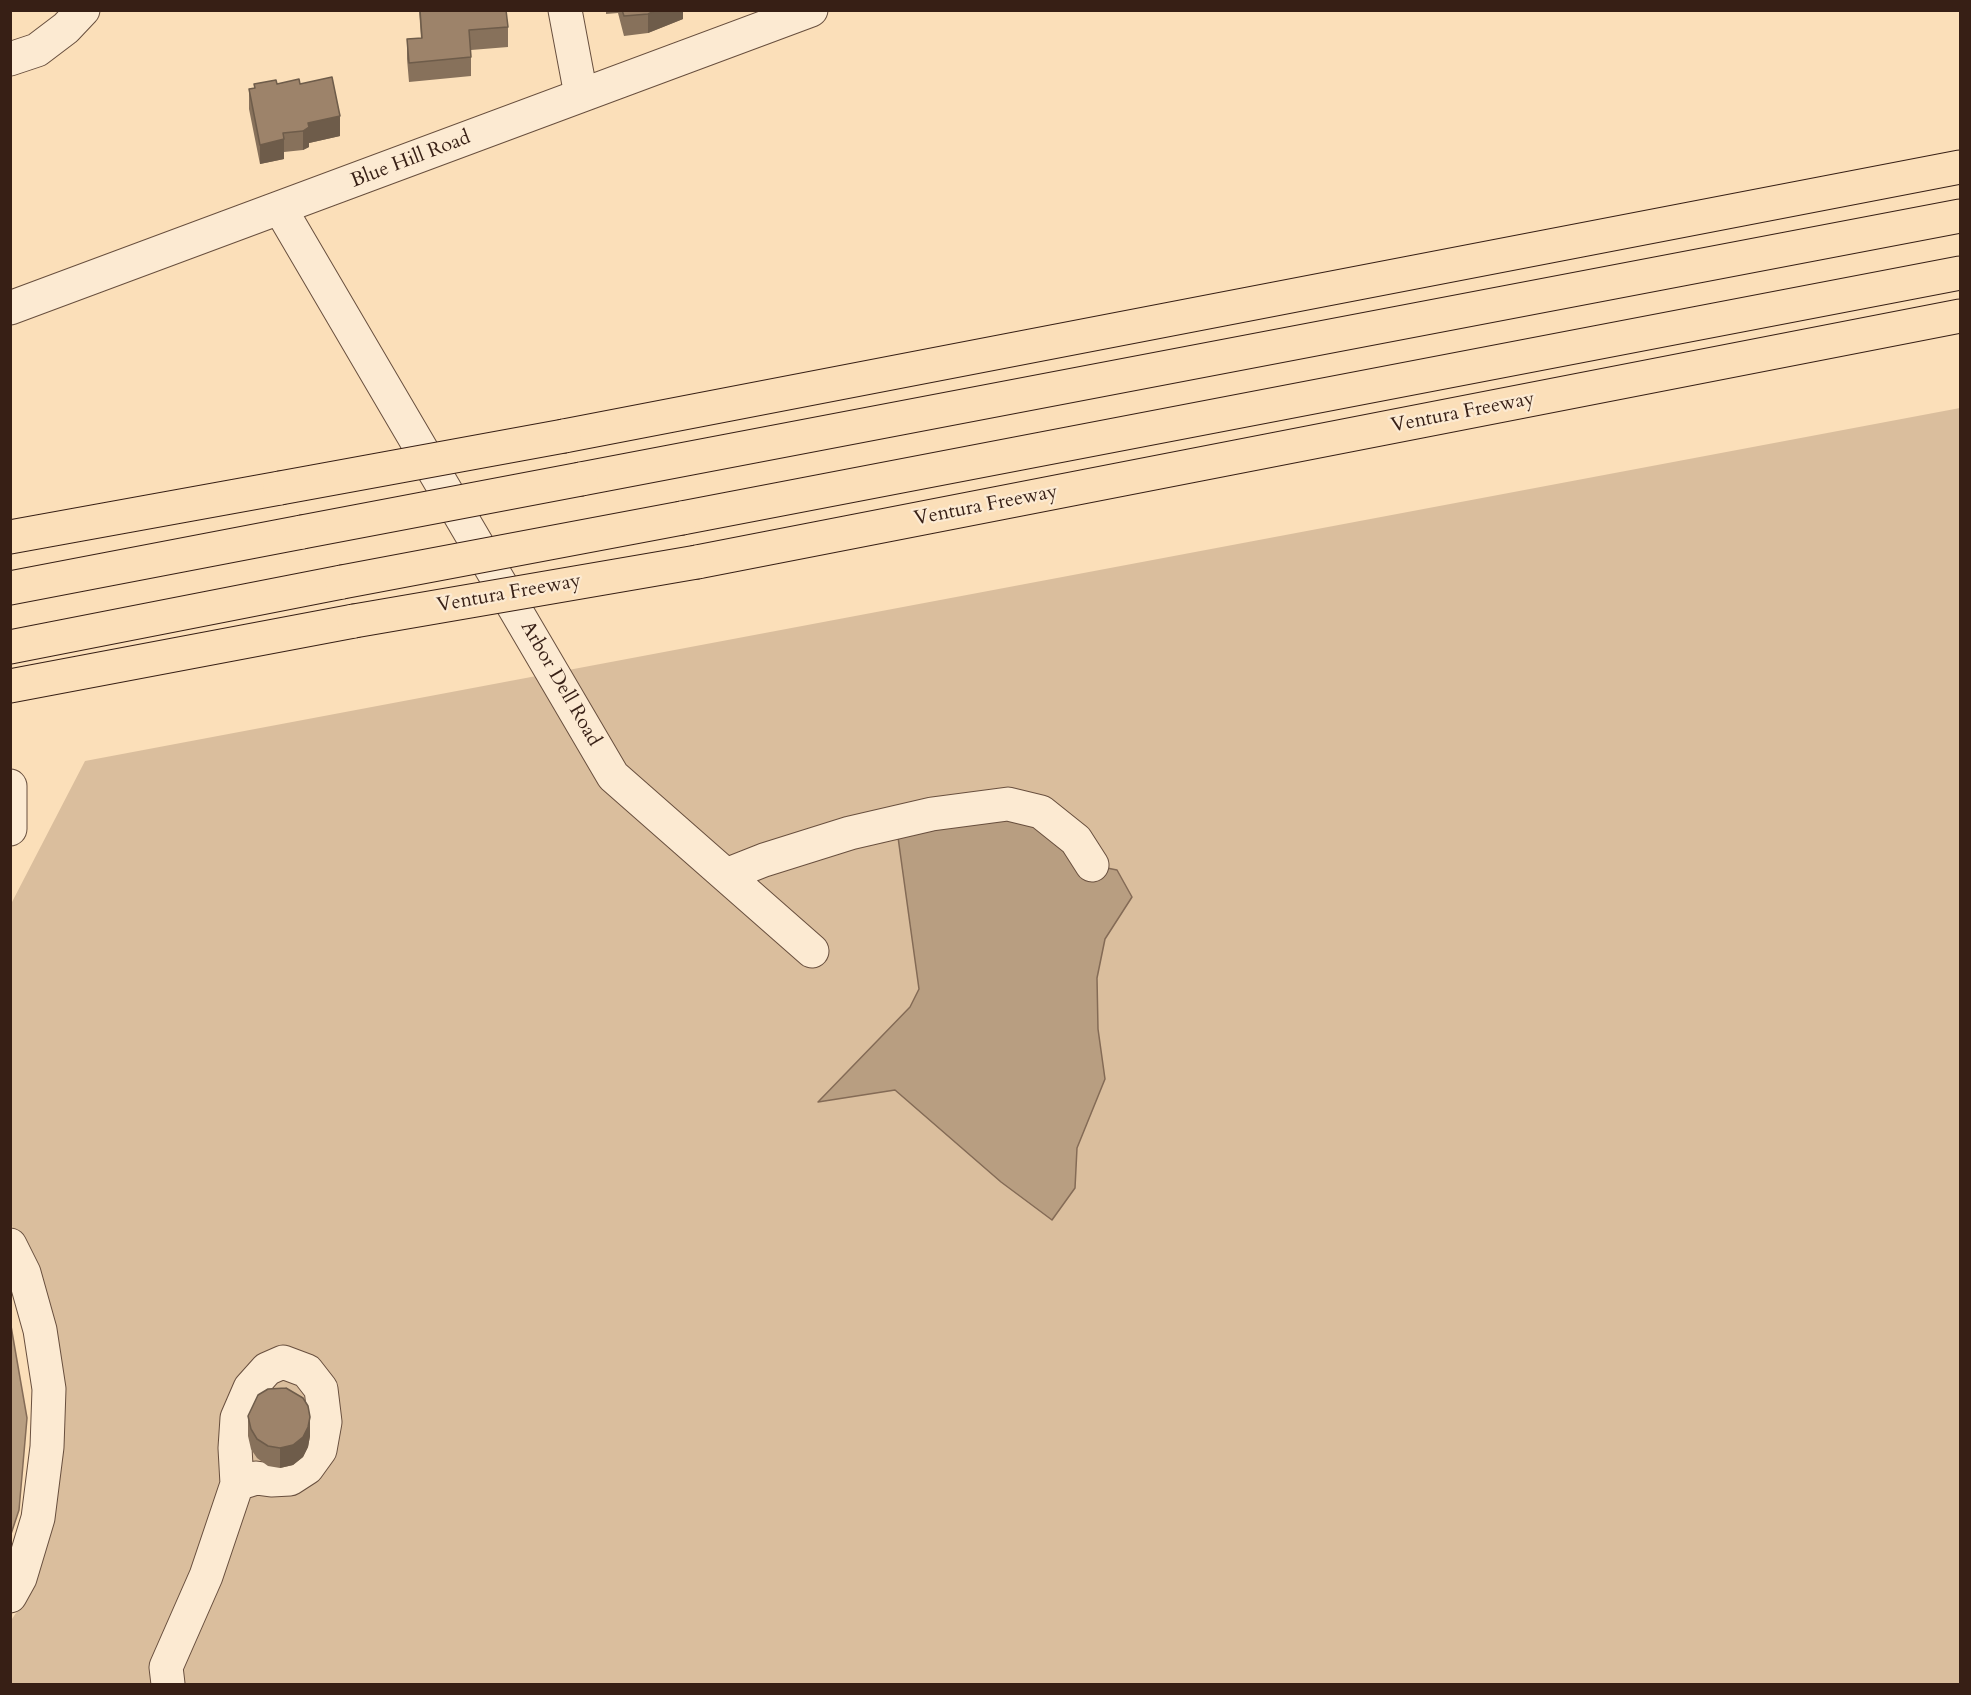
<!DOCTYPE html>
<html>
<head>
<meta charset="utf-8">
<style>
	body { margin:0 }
	#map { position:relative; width:1971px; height:1695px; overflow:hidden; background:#fbdfb9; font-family:Cardo,serif }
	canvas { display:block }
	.frame { position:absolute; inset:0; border:12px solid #371f15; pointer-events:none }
</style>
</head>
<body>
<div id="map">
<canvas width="1971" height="1695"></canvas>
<div class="frame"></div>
</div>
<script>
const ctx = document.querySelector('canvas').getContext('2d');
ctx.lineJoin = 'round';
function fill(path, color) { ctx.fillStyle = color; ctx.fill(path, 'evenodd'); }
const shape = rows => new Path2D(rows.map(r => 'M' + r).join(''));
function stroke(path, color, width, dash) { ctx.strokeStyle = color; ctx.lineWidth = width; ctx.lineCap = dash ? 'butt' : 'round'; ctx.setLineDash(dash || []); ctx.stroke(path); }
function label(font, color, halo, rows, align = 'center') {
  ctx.font = font + ' Cardo,serif'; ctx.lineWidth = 4.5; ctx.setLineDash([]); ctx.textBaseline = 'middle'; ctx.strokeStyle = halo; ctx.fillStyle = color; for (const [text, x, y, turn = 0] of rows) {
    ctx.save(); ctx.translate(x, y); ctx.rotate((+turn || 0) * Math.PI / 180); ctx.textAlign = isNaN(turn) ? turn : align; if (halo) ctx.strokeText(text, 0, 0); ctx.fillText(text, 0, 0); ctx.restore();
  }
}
fill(shape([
	[1960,408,1960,1684,11,1684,10,1622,26,1598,57,1477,63,1369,39,1278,11,1224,11,904,85,761]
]), '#dabe9d');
const water = shape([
	[998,816,1029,822,1092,865,1117,870,1132,897,1105,939,1097,978,1098,1029,1105,1079,1077,1148,1075,1188,1052,1220,1001,1182,895,1090,818,1102,910,1007,919,989,897,830,998,816],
	[11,1326,27,1418,19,1510,11,1534,11,1326]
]);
fill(water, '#b89e81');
stroke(water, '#846b56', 1.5);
const minor = shape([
	[565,10,581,95],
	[10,59,37,50,66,28,83,10],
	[281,210,613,776,812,951],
	[10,308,811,10],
	[10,786,10,829],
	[726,875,764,860,850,833,932,814,1008,804,1041,812,1076,840,1092,865],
	[10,1245,24,1273,40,1330,49,1389,47,1447,38,1518,20,1578,10,1596],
	[168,1684,166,1667,206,1576,237,1484,235,1448,237,1418,250,1388,267,1369,283,1362,307,1371,321,1389,325,1422,320,1450,307,1468,290,1479,271,1480,256,1478,237,1484]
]);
const highway = shape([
	[564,436,1960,167],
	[581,479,1960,216],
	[682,518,1960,273],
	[10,537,280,488],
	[697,562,1960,316],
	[10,588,302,532],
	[10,647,342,582],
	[10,686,354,621]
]);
stroke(minor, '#684f3e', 35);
stroke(highway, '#371f15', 35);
stroke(minor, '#fcead2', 33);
stroke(highway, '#fbdfb9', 33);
const highwayBridge = shape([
	[280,488,564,436],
	[302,532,581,479],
	[342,582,682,518],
	[354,621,697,562]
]);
stroke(highwayBridge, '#371f15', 35, []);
stroke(highwayBridge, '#fbdfb9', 33);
fill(shape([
	[419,10,506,10,508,27,508,47,471,50,471,76,409,82,407,59,407,39,421,38],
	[606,10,683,10,683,19,648,33,624,36,618,13,606,14],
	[254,84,300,84,340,136,309,143,309,147,303,150,284,152,284,159,260,164,249,109,249,89,254,88],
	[248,1416,310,1436,308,1447,303,1457,293,1465,280,1468,268,1466,257,1458,251,1449,248,1436]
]), '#87715b');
fill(shape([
	[656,10,683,10,683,19,648,33,648,14],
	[340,116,340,136,309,143,309,147,303,150,303,131,308,123],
	[284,139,284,159,260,164,260,145],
	[310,1417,310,1436,308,1447,303,1457,293,1465,280,1468,280,1448]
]), '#6e5c4a');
const building = shape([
	[420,10,506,10,508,27,469,30,471,57,409,63,407,39,422,38,420,10],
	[622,10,656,10,648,14,624,16,622,10],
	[332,77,340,116,308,123,309,127,303,131,283,133,284,139,260,145,249,89,255,88,254,84,276,80,277,84,299,79,300,84,332,77],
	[286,1388,303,1398,308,1406,310,1417,308,1427,303,1437,293,1445,280,1448,268,1446,257,1439,251,1429,248,1416,258,1395,268,1389,286,1388]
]);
fill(building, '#9d836a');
stroke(building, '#6e5c4a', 1.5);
label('20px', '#371f15', '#fcead2', [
	["Blue Hill Road",411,160,-21],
	["Ventura Freeway",1463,413,-11],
	["Ventura Freeway",986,506,-11],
	["Ventura Freeway",509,594,-10],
	["Arbor Dell Road",560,684,60]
]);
</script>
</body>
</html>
